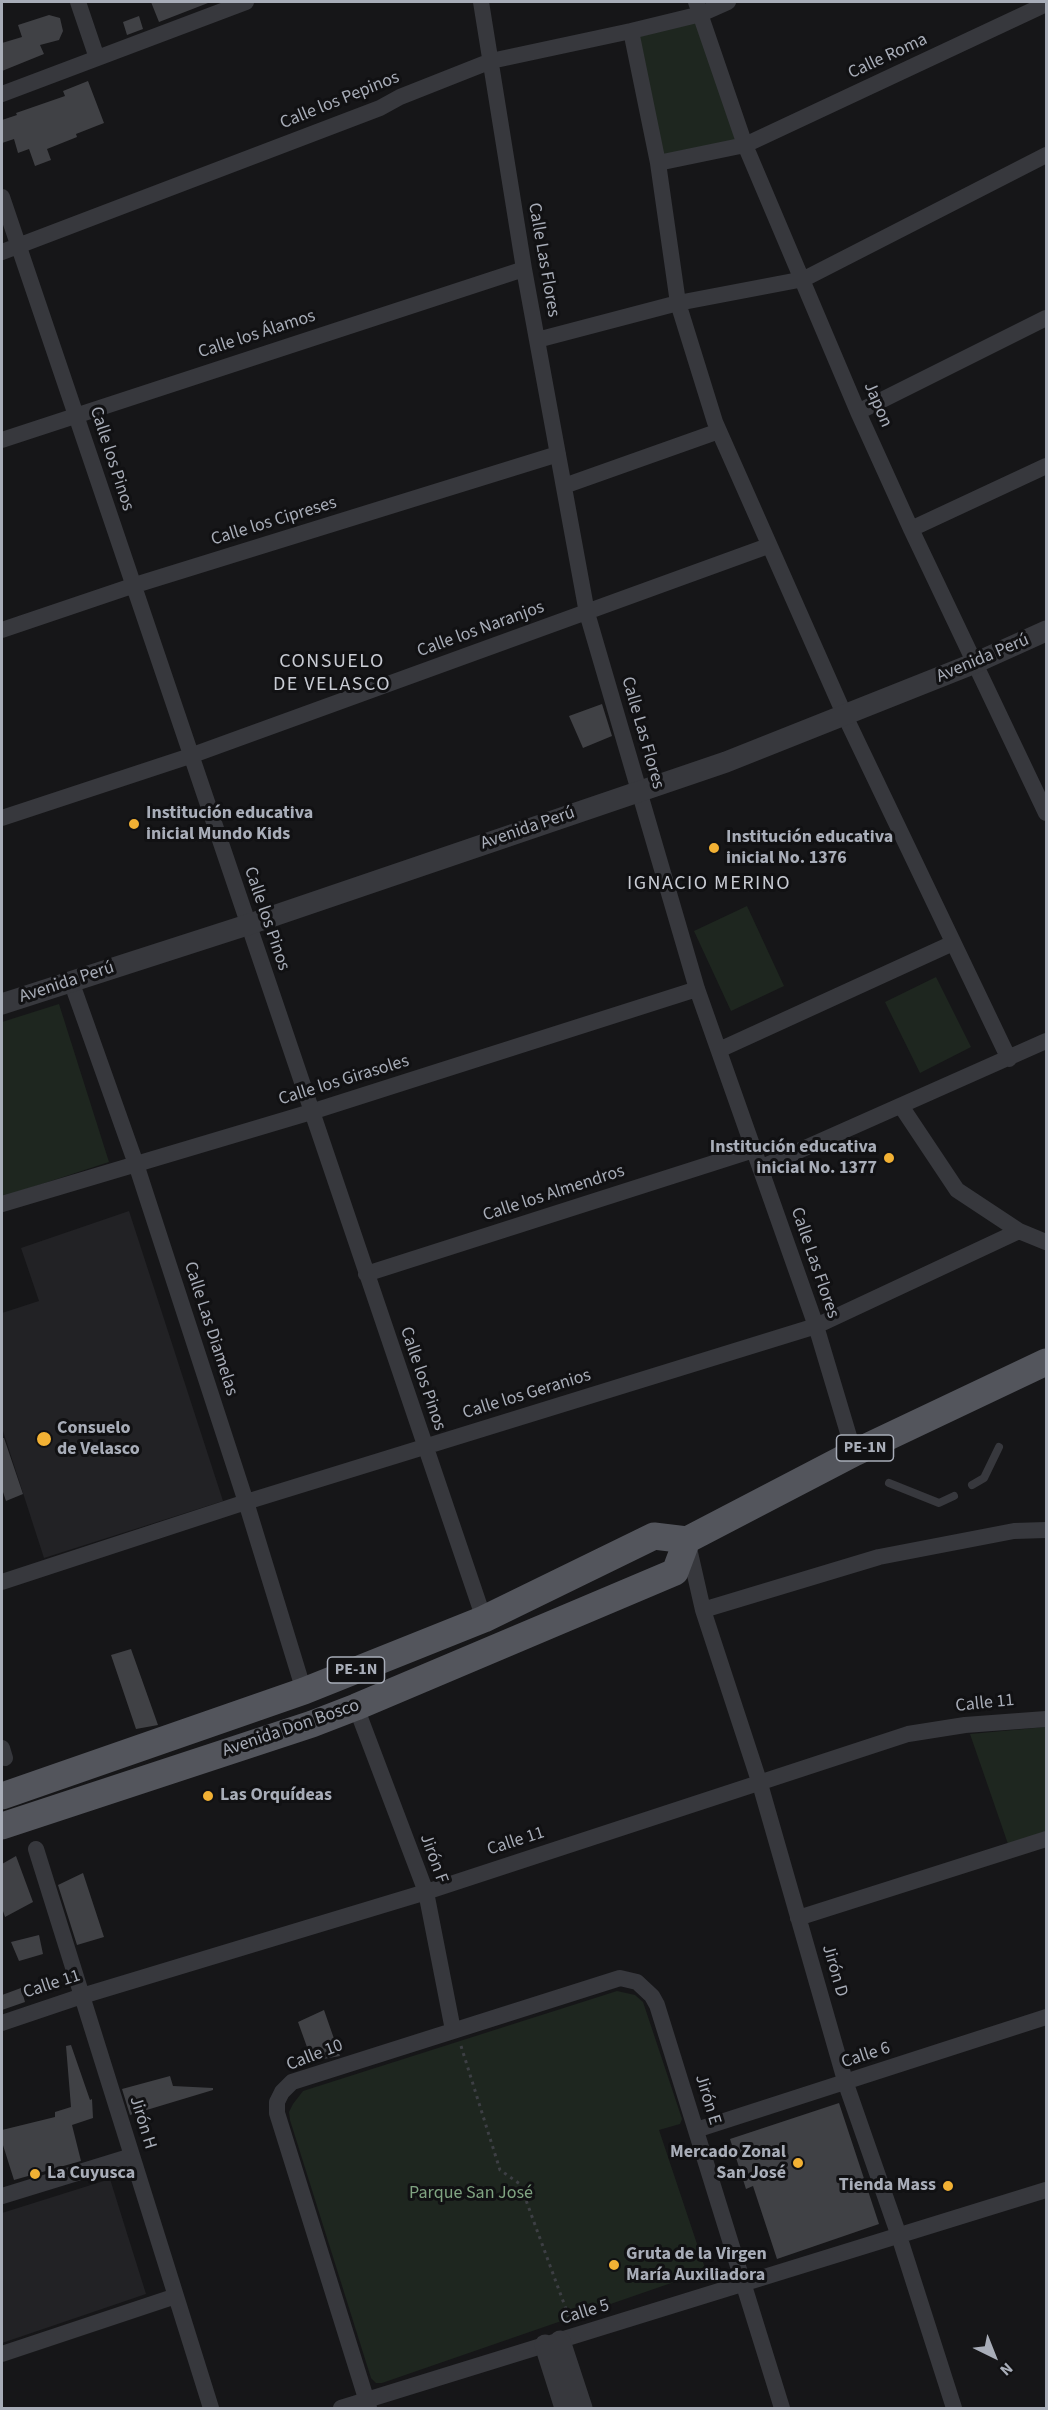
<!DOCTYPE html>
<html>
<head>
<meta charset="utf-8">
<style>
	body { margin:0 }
	#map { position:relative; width:1048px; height:2410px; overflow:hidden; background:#161618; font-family:"Source Sans 3",sans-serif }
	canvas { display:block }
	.frame { position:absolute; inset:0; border:3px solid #a8adb8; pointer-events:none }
	.north { position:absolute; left:964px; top:2326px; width:60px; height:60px; -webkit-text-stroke:4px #111113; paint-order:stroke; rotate:137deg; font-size:16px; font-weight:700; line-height:24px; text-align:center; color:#a8adb8 }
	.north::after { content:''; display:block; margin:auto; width:21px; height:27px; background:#a8adb8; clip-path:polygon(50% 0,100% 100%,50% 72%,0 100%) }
</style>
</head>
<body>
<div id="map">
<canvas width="1048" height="2410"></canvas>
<div class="frame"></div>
<div class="north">N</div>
</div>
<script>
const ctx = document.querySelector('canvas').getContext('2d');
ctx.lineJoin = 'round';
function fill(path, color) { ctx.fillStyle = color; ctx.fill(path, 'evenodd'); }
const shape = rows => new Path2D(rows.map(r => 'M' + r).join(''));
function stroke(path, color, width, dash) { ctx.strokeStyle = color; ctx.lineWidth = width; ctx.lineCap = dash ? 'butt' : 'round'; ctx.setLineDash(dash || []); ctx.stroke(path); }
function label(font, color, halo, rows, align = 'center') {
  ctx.font = font + ' "Source Sans 3",sans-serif'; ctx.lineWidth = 6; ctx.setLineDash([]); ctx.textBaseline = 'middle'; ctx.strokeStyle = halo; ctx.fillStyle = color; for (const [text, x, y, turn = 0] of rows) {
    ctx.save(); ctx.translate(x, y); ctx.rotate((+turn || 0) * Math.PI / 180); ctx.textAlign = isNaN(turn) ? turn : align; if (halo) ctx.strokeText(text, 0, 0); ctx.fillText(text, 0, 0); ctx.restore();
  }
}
fill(shape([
	[129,1211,223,1501,44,1558,2,1428,2,1313,39,1301,21,1248],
	[110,2179,146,2294,2,2343,2,2213]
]), '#222225');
fill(shape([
	[699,19,740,140,662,158,635,34],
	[747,906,784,986,731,1011,694,931],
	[936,977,971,1047,920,1073,885,1002],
	[59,1004,109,1162,2,1197,2,1022],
	[1046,1727,1046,1833,1008,1844,970,1734],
	[617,1991,635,1995,643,2002,682,2119,680,2124,659,2130,706,2271,382,2383,376,2383,371,2378,290,2120,289,2112,293,2104,303,2091]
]), '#1e261f');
fill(shape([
	[151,2,208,2,208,3,159,22],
	[49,15,60,18,63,31,59,40,40,45,44,54,2,71,2,43,22,37,18,25],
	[139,16,143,29,127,35,123,22],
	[88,81,104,123,76,134,77,137,47,149,51,160,35,166,29,149,18,153,14,139,2,143,2,120,17,115,16,113,65,96,63,91],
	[602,704,612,736,583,748,569,716],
	[2,1438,4,1438,23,1494,6,1501,2,1489],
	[131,1649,158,1725,136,1729,111,1655],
	[16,1856,33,1902,5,1917,2,1908,2,1864],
	[83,1873,104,1937,77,1945,58,1885],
	[39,1935,43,1954,19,1961,11,1942],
	[21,1988,25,2002,2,2010,2,1995],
	[324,2010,340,2056,312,2061,298,2022],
	[71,2045,90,2100,92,2099,93,2118,72,2125,81,2161,14,2180,2,2142,2,2130,55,2117,55,2112,71,2107,66,2046],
	[170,2076,173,2086,213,2088,213,2090,130,2115,122,2089],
	[839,2103,879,2224,777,2259,753,2186,746,2189,730,2139]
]), '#404145');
stroke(shape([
	[461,2046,500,2170,520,2184,570,2320]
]), '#3d3f44', 3, [3, 4.5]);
stroke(shape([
	[889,1483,939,1503,954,1496],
	[972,1485,984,1478,999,1447]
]), '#37383d', 8);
stroke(shape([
	[78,2,97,58],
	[481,2,524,269,587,613,697,989,816,1326,854,1453],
	[696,2,745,145,858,412,911,529,1046,813],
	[631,31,658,163,678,303,715,422,845,716,1009,1059],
	[2,94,246,2],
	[658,163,745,145,1046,4],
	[2,197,484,1619],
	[2,252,380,108,400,97,491,61,631,31,701,14,728,2],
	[537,340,678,303,804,279,1046,155],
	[858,412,1046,318],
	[2,440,524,269],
	[564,486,719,431],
	[911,529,1046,466],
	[2,630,132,586,558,454],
	[2,818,190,756,768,546],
	[71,981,136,1164,246,1502,304,1691],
	[719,1050,953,943],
	[901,1106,957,1190,1019,1231,1046,1242],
	[760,1168,1046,1041],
	[2,1204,311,1112,697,989],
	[366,1274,754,1150],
	[688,1544,703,1610,760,1784,846,2084,899,2236,954,2408],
	[2,1582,246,1502,816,1326,1019,1231],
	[703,1610,879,1557,1014,1531,1046,1530],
	[356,1707,426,1892,453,2030],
	[2,1748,5,1758],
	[36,1849,211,2408],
	[798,1918,1046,1839],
	[2,2023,82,1996,426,1892,908,1734,965,1725,1046,1719],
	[696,2130,1046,2017],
	[2,2196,132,2156],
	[2,2354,176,2296],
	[341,2408,1046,2190],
	[369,2408,277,2113,277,2102,282,2092,292,2082,620,1978,637,1982,652,1996,657,2005,782,2408]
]), '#37383d', 16);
stroke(shape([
	[2,1004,247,925,726,762,975,663,1046,631],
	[560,2341,582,2408],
	[545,2345,565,2408]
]), '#37383d', 21);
stroke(shape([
	[2,1796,304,1691,484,1619,654,1536,687,1540,854,1453,1046,1362],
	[2,1826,312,1724,356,1707,675,1572,687,1540]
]), '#53555c', 27);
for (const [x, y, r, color] of [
	[134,824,6,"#f2b134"],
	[714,848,6,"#f2b134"],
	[889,1158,6,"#f2b134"],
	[44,1439,8,"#f2b134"],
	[208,1796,6,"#f2b134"],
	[798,2163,6,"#f2b134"],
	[35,2174,6,"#f2b134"],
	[948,2186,6,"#f2b134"],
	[614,2265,6,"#f2b134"]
]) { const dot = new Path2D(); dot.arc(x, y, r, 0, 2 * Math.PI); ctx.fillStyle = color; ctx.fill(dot); stroke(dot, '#111113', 2); }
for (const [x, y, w] of [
	[865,1448,57],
	[356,1670,57]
]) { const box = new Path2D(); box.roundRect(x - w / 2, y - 13, w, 26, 4.5); ctx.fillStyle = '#111113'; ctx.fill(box); stroke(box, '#a8adb8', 1.5); }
label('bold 16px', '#a8adb8', null, [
	["PE-1N",865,1448],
	["PE-1N",356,1670]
]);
label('18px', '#a8adb8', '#111113', [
	["Calle Roma",888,57,-25],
	["Calle los Pepinos",340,101,-22],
	["Calle Las Flores",543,260,80],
	["Calle los Álamos",257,335,-18],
	["Japon",877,405,67],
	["Calle los Pinos",111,459,72],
	["Calle los Cipreses",274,522,-17],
	["Calle los Naranjos",481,630,-20],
	["Avenida Perú",983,659,-23],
	["Calle Las Flores",642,733,74],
	["Avenida Perú",528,829,-19],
	["Calle los Pinos",266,919,71],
	["Avenida Perú",67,983,-18],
	["Calle los Girasoles",344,1081,-17],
	["Calle los Almendros",554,1194,-18],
	["Calle Las Flores",814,1263,71],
	["Calle Las Diamelas",210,1329,72],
	["Calle los Pinos",422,1379,71],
	["Calle los Geranios",527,1395,-17],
	["Calle 11",985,1704,-6],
	["Avenida Don Bosco",291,1729,-19],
	["Calle 11",516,1842,-18],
	["Jirón F",433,1859,70],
	["Jirón D",834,1971,74],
	["Calle 11",52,1985,-18],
	["Calle 10",315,2056,-21],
	["Calle 6",866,2056,-18],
	["Jirón E",707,2100,73],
	["Jirón H",142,2123,73],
	["Calle 5",585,2313,-17]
]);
label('bold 18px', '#a8adb8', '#111113', [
	["Institución educativa",146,814],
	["inicial Mundo Kids",146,835],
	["Institución educativa",726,838],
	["inicial No. 1376",726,859],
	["Institución educativa",877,1148,"right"],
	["inicial No. 1377",877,1169,"right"],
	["Consuelo",57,1429],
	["de Velasco",57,1450],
	["Las Orquídeas",220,1796],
	["Mercado Zonal",786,2153,"right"],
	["San José",786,2174,"right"],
	["La Cuyusca",47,2174],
	["Tienda Mass",936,2186,"right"],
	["Gruta de la Virgen",626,2255],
	["María Auxiliadora",626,2276]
], 'left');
label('18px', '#7fa381', '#111113', [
	["Parque San José",471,2194]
]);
ctx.letterSpacing = '1.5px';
label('20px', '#c9ccd4', '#111113', [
	["CONSUELO",332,663],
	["DE VELASCO",332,686],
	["IGNACIO MERINO",709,885]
]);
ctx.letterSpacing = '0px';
</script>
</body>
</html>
